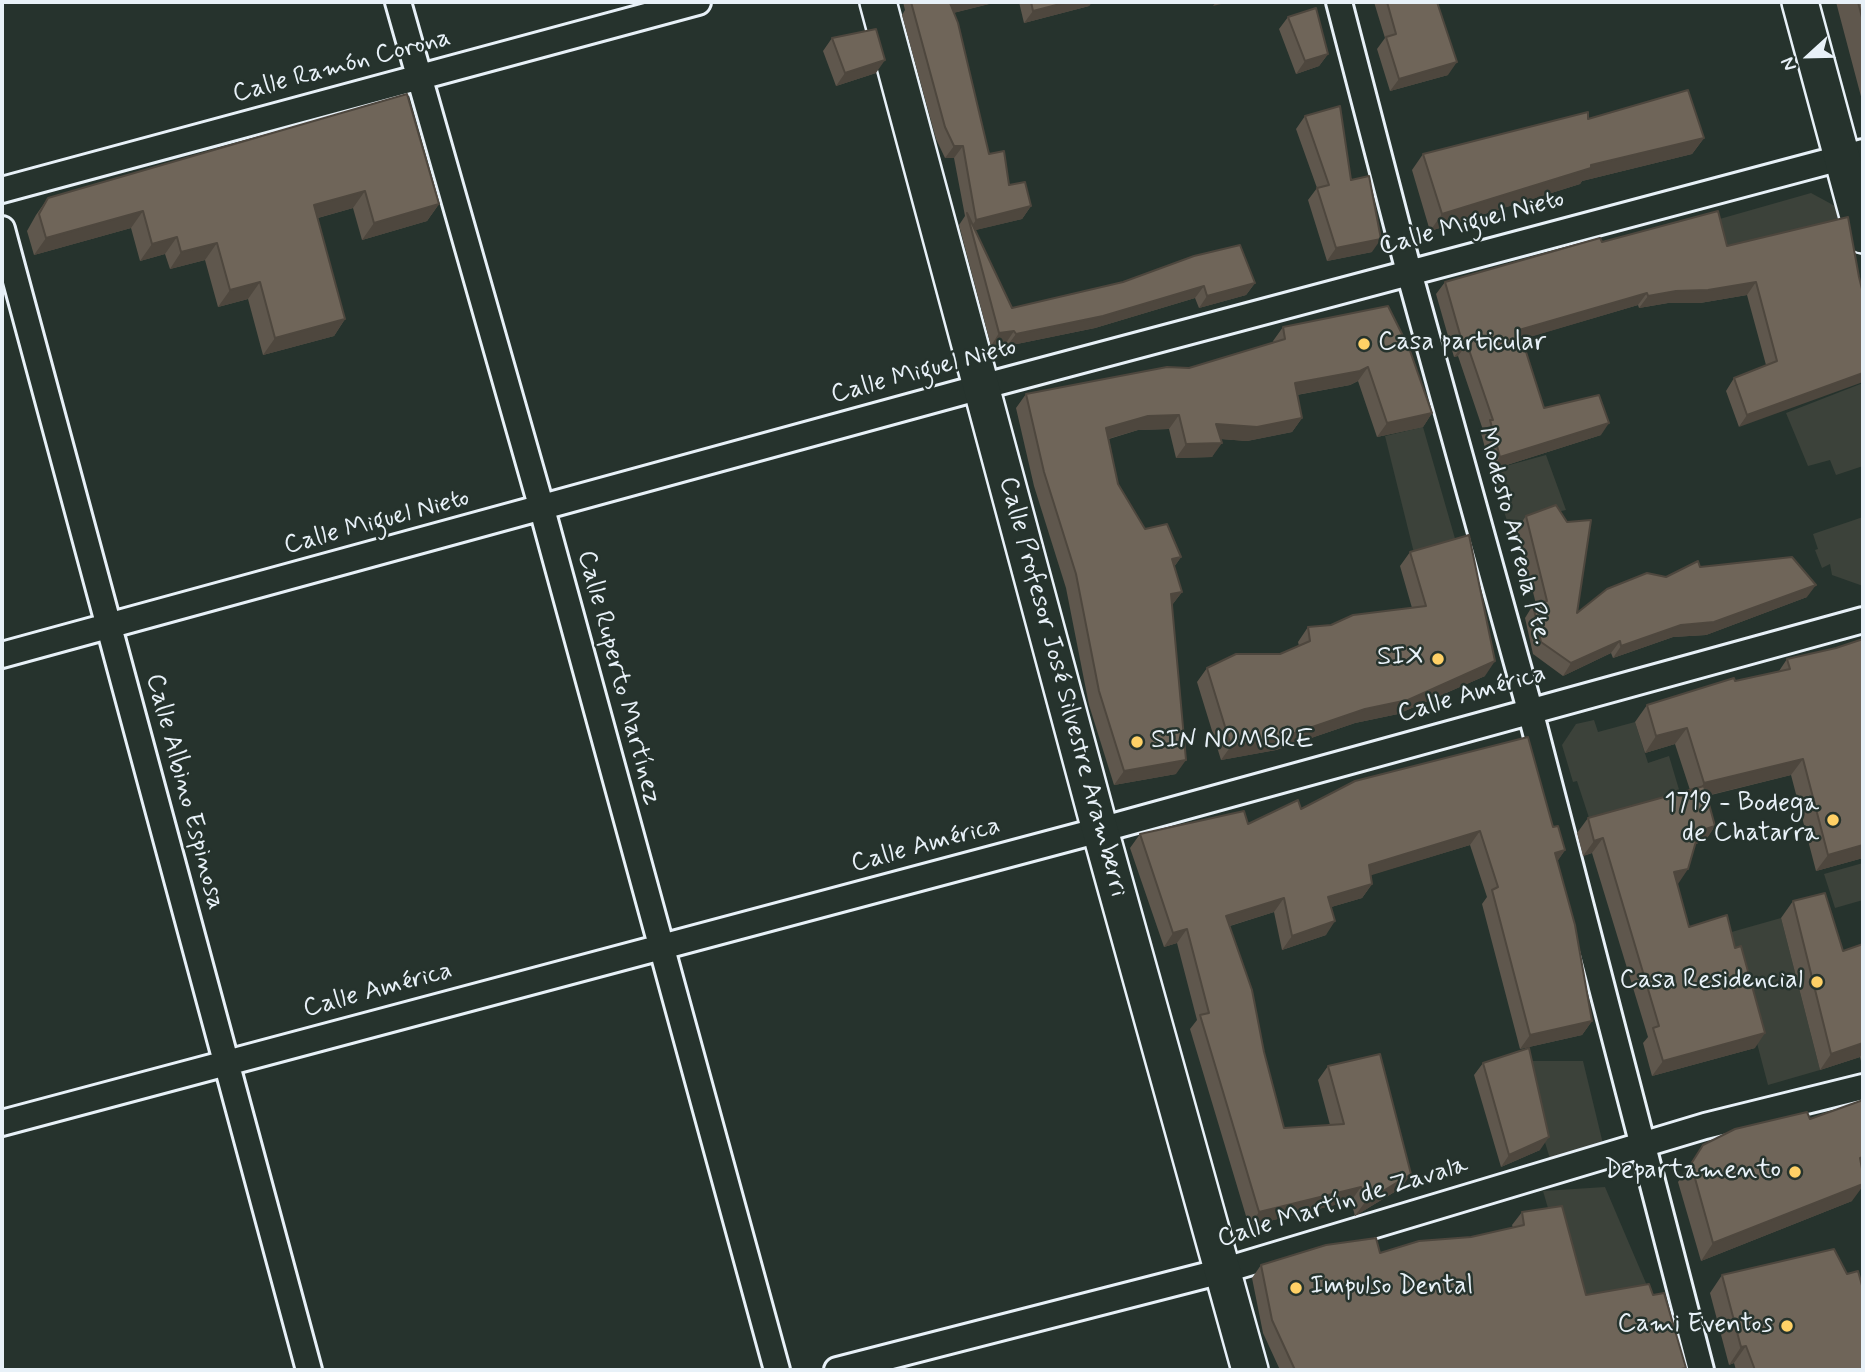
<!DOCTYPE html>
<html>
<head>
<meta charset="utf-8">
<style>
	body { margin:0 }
	#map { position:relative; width:1865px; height:1372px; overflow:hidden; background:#26332d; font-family:Mynerve,sans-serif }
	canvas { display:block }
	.frame { position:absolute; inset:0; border:4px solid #e8f1f8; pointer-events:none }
	.north { position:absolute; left:1774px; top:21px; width:70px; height:70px; -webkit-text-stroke:5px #26332d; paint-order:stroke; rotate:248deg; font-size:19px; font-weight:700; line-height:28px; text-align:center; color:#e8f1f8 }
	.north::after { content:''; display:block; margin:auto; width:24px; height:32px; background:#e8f1f8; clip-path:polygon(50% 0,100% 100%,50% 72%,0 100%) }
</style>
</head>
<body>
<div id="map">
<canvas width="1865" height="1372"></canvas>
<div class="frame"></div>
<div class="north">N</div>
</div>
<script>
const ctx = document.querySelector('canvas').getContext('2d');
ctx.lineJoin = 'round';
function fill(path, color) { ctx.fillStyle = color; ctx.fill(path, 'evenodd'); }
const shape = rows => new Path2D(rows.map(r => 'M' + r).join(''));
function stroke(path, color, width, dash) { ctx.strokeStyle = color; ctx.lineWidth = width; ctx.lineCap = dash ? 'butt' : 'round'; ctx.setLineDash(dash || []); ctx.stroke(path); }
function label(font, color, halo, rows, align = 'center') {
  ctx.font = font + ' Mynerve,sans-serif'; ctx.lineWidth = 5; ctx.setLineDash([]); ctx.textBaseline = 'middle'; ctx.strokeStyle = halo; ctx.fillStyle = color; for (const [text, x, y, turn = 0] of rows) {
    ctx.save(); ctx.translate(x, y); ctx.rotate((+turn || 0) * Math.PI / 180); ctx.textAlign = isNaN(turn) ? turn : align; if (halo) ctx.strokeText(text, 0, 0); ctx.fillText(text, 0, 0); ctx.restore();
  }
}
fill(shape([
	[1811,193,1835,206,1840,229,1753,284,1709,222],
	[1863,383,1863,466,1836,475,1830,460,1808,466,1786,413],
	[1423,427,1456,542,1414,553,1385,436],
	[1546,455,1566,510,1508,524,1491,470],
	[1863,517,1863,586,1832,575,1830,564,1822,568,1815,550,1818,549,1813,534],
	[1594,720,1598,732,1635,722,1648,763,1669,756,1683,803,1592,827,1577,781,1573,782,1562,745,1576,724],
	[1863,863,1863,900,1835,908,1824,874],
	[1781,918,1820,1070,1768,1085,1728,933],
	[1520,1061,1583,1061,1604,1148,1551,1162],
	[1605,1187,1651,1295,1577,1308,1543,1191]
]), '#3c423a');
const minor = shape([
	[398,2,542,509,777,1370],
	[1339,2,1409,272,1530,710,1701,1370],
	[2,190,698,2],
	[2,229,309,1370],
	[2,655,981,387,1863,152],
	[2,1123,1100,830,1863,620],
	[837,1370,1222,1271,1705,1126,1863,1087]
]);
const secondary = shape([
	[878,2,1100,830,1250,1370],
	[1800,2,1863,235]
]);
stroke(minor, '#e8f1f8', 30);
stroke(secondary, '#e8f1f8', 40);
stroke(minor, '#26332d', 24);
stroke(secondary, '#26332d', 35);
fill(shape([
	[903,2,997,2,953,13,989,154,1009,185,1031,206,1022,219,975,230,1012,308,1123,282,1255,283,1246,295,1199,308,1195,298,1095,328,1007,346,1006,343,991,346,959,225,965,216,954,158,945,158,936,139,902,15,905,10],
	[1019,2,1092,2,1089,6,1024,23],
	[1374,2,1437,2,1448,75,1390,91,1377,49,1385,38],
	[1836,2,1863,2,1863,104],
	[1288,17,1328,54,1319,66,1296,74,1279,29],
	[832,38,876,73,836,86,823,51],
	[407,94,439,204,427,221,362,240,353,208,318,218,345,319,334,336,263,355,248,299,218,307,205,260,170,269,165,254,140,261,131,228,34,255,27,231,36,215,48,198],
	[1305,116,1351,180,1372,252,1327,261,1308,200,1317,188,1296,129],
	[1588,119,1704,138,1692,154,1582,181,1580,184,1430,231,1412,170,1423,154],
	[1602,242,1727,246,1859,277,1739,427,1726,391,1734,378,1766,365,1747,295,1700,303,1668,303,1639,308,1638,305,1522,339,1544,408,1601,435,1491,470,1481,433,1483,430,1458,356,1454,357,1436,294,1445,282],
	[1388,306,1432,413,1423,427,1377,437,1358,381,1350,385,1297,395,1302,418,1292,432,1247,441,1221,439,1212,457,1176,458,1169,429,1138,430,1109,439,1118,484,1145,529,1181,557,1174,567,1182,592,1172,605,1176,774,1114,785,1089,705,1066,588,1034,486,1016,408,1026,394,1189,368,1274,343,1273,341,1283,327],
	[1526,516,1577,613,1666,577,1700,567,1807,597,1706,635,1673,637,1613,658,1611,653,1563,676,1533,654,1525,618,1533,605,1536,604,1517,529],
	[1410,552,1485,676,1398,714,1355,723,1276,750,1221,760,1197,682,1207,668,1280,654,1299,646,1298,642,1308,627,1331,625,1412,608,1400,566],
	[1787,659,1863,858,1816,871,1791,775,1707,796,1715,826,1705,841,1695,844,1677,884,1689,927,1755,1048,1652,1076,1643,1043,1648,1037,1592,853,1583,856,1577,833,1588,818,1690,790,1675,744,1645,753,1635,722,1647,705,1779,671],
	[1301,809,1553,827,1565,850,1557,861,1592,1021,1582,1035,1520,1049,1482,904,1487,897,1470,845,1370,875,1372,884,1362,898,1331,907,1326,935,1282,950,1274,912,1230,926,1284,1128,1330,1125,1318,1080,1328,1066,1401,1188,1355,1216,1351,1201,1249,1226,1190,1029,1197,1020,1177,943,1164,947,1130,848,1140,834,1248,824],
	[1793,901,1843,951,1863,944,1863,1060,1861,1061,1860,1057,1820,1070,1781,918],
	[1483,1063,1540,1150,1501,1167,1474,1075],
	[1810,1119,1852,1201,1701,1261,1678,1182,1703,1145],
	[1522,1212,1586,1295,1653,1295,1685,1370,1280,1370,1263,1333,1252,1278,1261,1265,1380,1253,1471,1237,1513,1228,1512,1225],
	[1847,1274,1863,1370,1736,1370,1734,1363,1729,1365,1710,1293,1722,1275]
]), '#5f574d');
fill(shape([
	[956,2,997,2,941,16,950,3],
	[1068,2,1092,2,1089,6,1024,23,1033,11],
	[1216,2,1229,2,1213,6],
	[1328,54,1319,66,1296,74,1305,61],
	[885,60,876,73,836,86,845,73],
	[1457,62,1448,75,1390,91,1399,79],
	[1704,138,1692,154,1582,181,1580,184,1430,231,1442,214,1591,165],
	[954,146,963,146,954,158,945,158],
	[365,191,353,208,303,222,314,205],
	[439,204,427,221,362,240,374,223],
	[1031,206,1022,219,972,231,971,227,976,220],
	[143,211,131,228,34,255,46,238],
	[177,237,165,254,140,261,152,244],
	[1381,239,1372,252,1327,261,1336,248],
	[217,243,205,260,170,269,181,252],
	[260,282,248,299,218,307,230,290],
	[1756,282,1747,295,1700,303,1668,303,1639,308,1648,296,1676,291],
	[1255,283,1246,295,1199,308,1207,296],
	[1204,286,1195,298,1095,328,1007,346,1016,334],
	[1647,293,1638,305,1510,343,1519,330],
	[345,319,334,336,263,355,275,338],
	[1014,331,1006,343,991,346,999,333],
	[1467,344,1458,356,1454,357,1463,345],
	[1368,367,1358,381,1350,385,1285,397,1295,383],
	[1863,373,1863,382,1739,427,1747,415],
	[1432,413,1423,427,1377,437,1387,423],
	[1179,415,1169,429,1138,430,1097,442,1106,428,1148,416],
	[1302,418,1292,432,1247,441,1207,438,1216,424],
	[1609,423,1601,435,1491,470,1500,457],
	[1222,443,1212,457,1176,458,1186,444],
	[1181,557,1171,571,1172,559],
	[1816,585,1807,597,1706,635,1673,637,1613,658,1621,646,1681,625],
	[1182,592,1172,605,1171,594],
	[1620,641,1611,653,1563,676,1571,663],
	[1495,661,1485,676,1398,714,1355,723,1276,750,1221,760,1231,746],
	[1687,728,1675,744,1645,753,1656,736],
	[1803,759,1791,775,1693,799,1704,783],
	[1186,760,1176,774,1114,785,1124,771],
	[1715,826,1705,841,1689,846,1699,831],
	[1480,831,1470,845,1359,879,1369,865],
	[1603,838,1592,853,1583,856,1594,841],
	[1863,845,1863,858,1816,871,1828,855],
	[1565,850,1555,865,1555,853],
	[1688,869,1678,884,1674,872],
	[1372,884,1362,898,1318,911,1328,897],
	[1284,898,1274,912,1216,930,1226,916],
	[1335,921,1326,935,1282,950,1292,936],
	[1187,929,1177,943,1164,947,1173,933],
	[1592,1021,1582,1035,1520,1049,1530,1035],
	[1765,1033,1755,1048,1652,1076,1663,1061],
	[1863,1043,1863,1052,1860,1057,1820,1070,1831,1054],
	[1549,1137,1540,1150,1501,1167,1509,1155],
	[1863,1157,1863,1172,1860,1158],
	[1411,1174,1401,1188,1355,1216,1365,1202],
	[1863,1184,1863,1186,1852,1201,1701,1261,1713,1243],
	[1361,1187,1351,1201,1249,1226,1259,1212],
	[1746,1346,1734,1363,1729,1365,1741,1347]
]), '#4e473e');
const building = shape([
	[911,2,956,2,950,3,958,23,989,154,1004,151,1009,185,1025,182,1031,206,976,220,963,146,954,146,945,127,911,2],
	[1031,2,1068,2,1033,11,1031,2],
	[1387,2,1437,2,1457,62,1399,79,1386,37,1396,34,1387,2],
	[1858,2,1863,2,1863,21,1858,2],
	[1316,8,1328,54,1305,61,1288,17,1316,8],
	[876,29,885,60,845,73,832,38,876,29],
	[1688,90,1704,138,1591,165,1591,168,1442,214,1423,154,1588,112,1588,119,1688,90],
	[407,94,439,204,374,223,365,191,314,205,345,319,275,338,260,282,230,290,217,243,181,252,177,237,152,244,143,211,46,238,39,214,48,198,407,94],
	[1340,106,1351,180,1369,176,1381,239,1336,248,1317,188,1329,185,1305,116,1340,106],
	[1718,211,1727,246,1848,217,1859,277,1863,293,1863,373,1747,415,1734,378,1777,361,1756,282,1708,290,1676,291,1648,296,1647,293,1519,330,1544,408,1599,395,1609,423,1500,457,1490,420,1493,420,1467,344,1463,345,1445,282,1600,238,1602,242,1718,211],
	[967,213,1012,308,1123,282,1194,256,1240,245,1255,283,1207,296,1204,286,1103,316,1016,334,1014,331,999,333,967,213],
	[1388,306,1409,348,1432,413,1387,423,1368,367,1360,371,1295,383,1302,418,1257,427,1216,424,1222,443,1186,444,1179,415,1148,416,1106,428,1118,484,1145,529,1167,524,1181,557,1172,559,1182,592,1171,594,1186,760,1124,771,1099,691,1076,574,1044,472,1026,394,1167,367,1189,368,1285,339,1283,327,1388,306],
	[1556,505,1567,522,1591,520,1577,613,1607,589,1647,573,1666,577,1698,561,1700,567,1792,557,1816,585,1714,622,1681,625,1621,646,1620,641,1571,663,1541,642,1533,605,1547,601,1526,516,1556,505],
	[1469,535,1495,661,1408,700,1365,709,1286,736,1231,746,1207,668,1236,654,1280,654,1310,641,1308,627,1331,625,1353,615,1426,606,1410,552,1469,535],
	[1863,639,1863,845,1828,855,1803,759,1704,783,1687,728,1656,736,1647,705,1734,678,1735,681,1790,669,1787,659,1836,648,1863,639],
	[1528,737,1553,827,1558,826,1565,850,1555,853,1575,925,1592,1021,1530,1035,1492,890,1498,887,1480,831,1369,865,1372,884,1328,897,1335,921,1292,936,1284,898,1226,916,1252,990,1264,1052,1284,1128,1344,1124,1328,1066,1380,1054,1411,1174,1365,1202,1361,1187,1259,1212,1200,1015,1209,1013,1187,929,1173,933,1140,834,1244,811,1248,824,1298,800,1301,809,1355,781,1528,737],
	[1704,786,1715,826,1699,831,1688,869,1674,872,1689,927,1727,915,1735,948,1741,946,1765,1033,1663,1061,1653,1028,1659,1026,1603,838,1594,841,1588,818,1704,786],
	[1825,893,1843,951,1863,944,1863,1043,1831,1054,1793,901,1825,893],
	[1529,1048,1549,1137,1509,1155,1483,1063,1529,1048],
	[1863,1100,1863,1157,1860,1158,1863,1174,1863,1184,1713,1243,1691,1164,1703,1145,1735,1129,1807,1112,1810,1119,1863,1100],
	[1562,1206,1586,1295,1649,1284,1653,1295,1664,1293,1686,1368,1677,1370,1295,1370,1272,1320,1261,1265,1326,1245,1376,1238,1380,1253,1419,1241,1471,1237,1524,1225,1522,1212,1562,1206],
	[1834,1249,1847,1274,1858,1271,1863,1289,1863,1370,1755,1370,1746,1346,1741,1347,1722,1275,1834,1249]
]);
fill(building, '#6f6559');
stroke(building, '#4e473e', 2);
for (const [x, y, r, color] of [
	[1364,344,7,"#ffd166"],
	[1438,659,7,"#ffd166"],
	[1137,742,7,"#ffd166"],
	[1833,820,7,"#ffd166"],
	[1817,982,7,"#ffd166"],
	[1795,1172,7,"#ffd166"],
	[1296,1288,7,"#ffd166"],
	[1787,1326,7,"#ffd166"]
]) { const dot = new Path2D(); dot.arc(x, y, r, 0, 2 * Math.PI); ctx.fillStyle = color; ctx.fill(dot); stroke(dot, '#26332d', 2.5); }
label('26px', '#e8f1f8', '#26332d', [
	["Calle Ramón Corona",342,67,-15],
	["Calle Miguel Nieto",1472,224,-15],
	["Calle Miguel Nieto",924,372,-15],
	["Calle Miguel Nieto",377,523,-15],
	["Modesto Arreola Pte.",1513,536,75],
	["Calle Ruperto Martínez",618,678,75],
	["Calle Profesor José Silvestre Aramberri",1062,687,75],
	["Calle América",1472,695,-16],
	["Calle Albino Espinosa",184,792,75],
	["Calle América",926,846,-15],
	["Calle América",378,991,-15],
	["Calle Martín de Zavala",1343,1203,-17]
]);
label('26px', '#e8f1f8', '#26332d', [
	["Casa particular",1378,344,"left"],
	["SIX",1424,659],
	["SIN NOMBRE",1151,742,"left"],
	["1719 - Bodega",1819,805],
	["de Chatarra",1819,835],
	["Casa Residencial",1803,982],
	["Departamento",1781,1172],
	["Impulso Dental",1310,1288,"left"],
	["Cami Eventos",1773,1326]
], 'right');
</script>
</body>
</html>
